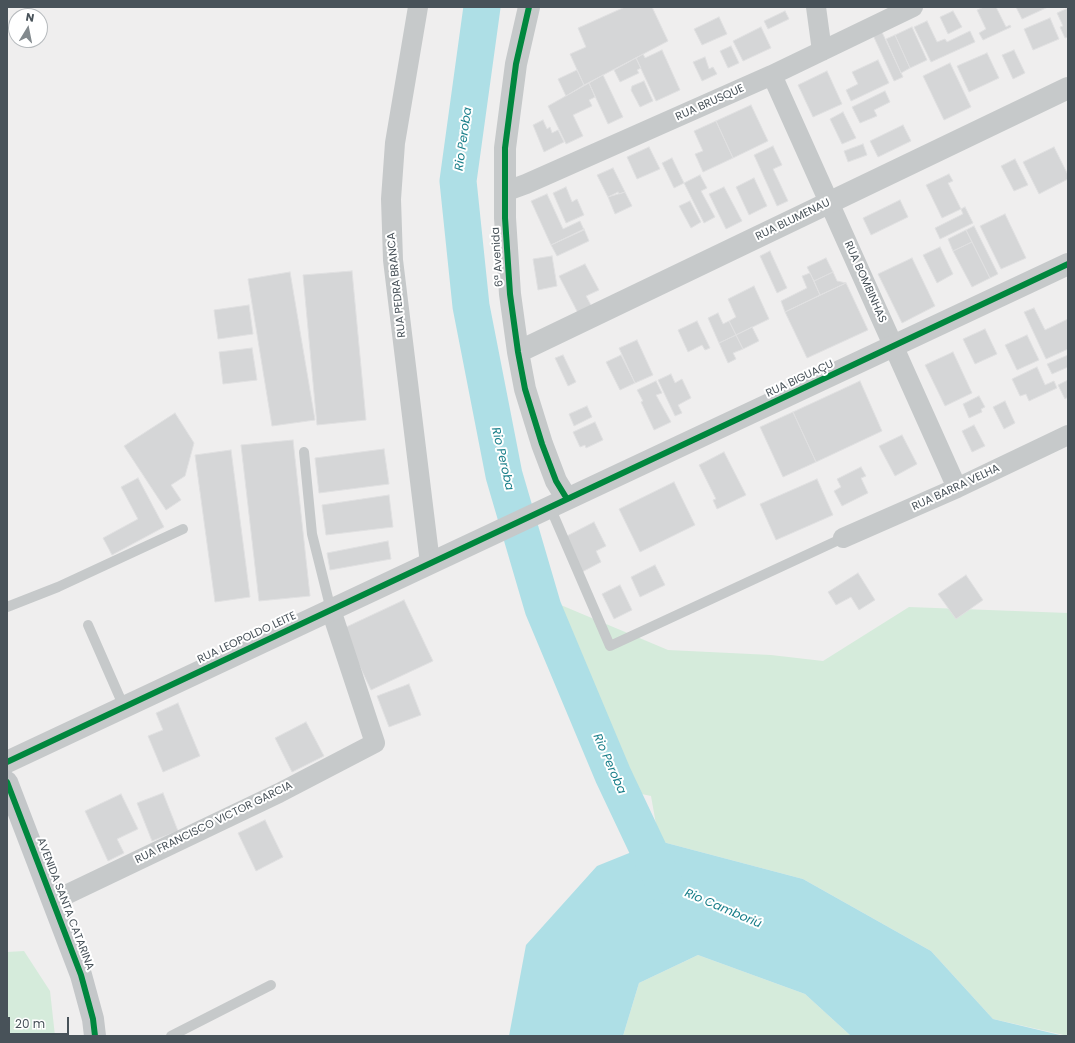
<!DOCTYPE html>
<html>
<head>
<meta charset="utf-8">
<style>
	body { margin:0 }
	#map { position:relative; width:1075px; height:1043px; overflow:hidden; background:#efeeee; font-family:Poppins,sans-serif }
	canvas { display:block }
	.frame { position:absolute; inset:0; border:8px solid #485259; pointer-events:none }
	.north { position:absolute; left:8px; top:8px; width:40px; height:40px; box-sizing:border-box; background:#fff; border:1px solid #b6babd; border-radius:50%; rotate:10deg; font-size:11px; font-weight:700; line-height:16px; text-align:center; color:#485259 }
	.north::after { content:''; display:block; margin:auto; width:14px; height:18px; background:#82898d; clip-path:polygon(50% 0,100% 100%,50% 72%,0 100%) }
	.scale { position:absolute; left:8px; top:1017px; width:61px; height:18px; box-sizing:border-box; border:2px solid #485259; border-top:0; padding-left:5px; font-size:12px; line-height:14px; white-space:nowrap; color:#485259; -webkit-text-stroke:3px #fff; paint-order:stroke }
</style>
</head>
<body>
<div id="map">
<canvas width="1075" height="1043"></canvas>
<div class="frame"></div>
<div class="north">N</div>
<div class="scale">20 m</div>
</div>
<script>
const ctx = document.querySelector('canvas').getContext('2d');
ctx.lineJoin = 'round';
function fill(path, color) { ctx.fillStyle = color; ctx.fill(path, 'evenodd'); }
const shape = rows => new Path2D(rows.map(r => 'M' + r).join(''));
function stroke(path, color, width, dash) { ctx.strokeStyle = color; ctx.lineWidth = width; ctx.lineCap = dash ? 'butt' : 'round'; ctx.setLineDash(dash || []); ctx.stroke(path); }
function label(font, color, halo, rows, align = 'center') {
  ctx.font = font + ' Poppins,sans-serif'; ctx.lineWidth = 4; ctx.setLineDash([]); ctx.textBaseline = 'middle'; ctx.strokeStyle = halo; ctx.fillStyle = color; for (const [text, x, y, turn = 0] of rows) {
    ctx.save(); ctx.translate(x, y); ctx.rotate((+turn || 0) * Math.PI / 180); ctx.textAlign = isNaN(turn) ? turn : align; if (halo) ctx.strokeText(text, 0, 0); ctx.fillText(text, 0, 0); ctx.restore();
  }
}
fill(shape([
	[556,603,668,650,771,655,823,661,909,607,1068,613,1068,1036,993,1019,931,951,803,879,659,841,651,796,623,790],
	[24,951,50,991,55,1036,7,1036,7,952],
	[698,955,805,994,851,1036,623,1036,639,983]
]), '#d5ebdb');
fill(shape([
	[659,841,803,879,931,951,993,1019,1064,1036,851,1036,805,994,698,955,639,983,623,1036,509,1036,526,945,597,866]
]), '#aedfe6');
stroke(shape([
	[482,7,458,181,471,306,504,475,543,608,613,775,665,885]
]), '#aedfe6', 37);
const building = shape([
	[625,7,652,7,668,41,584,85,570,54,586,47,578,28,625,7],
	[984,7,996,7,1006,27,1010,25,1011,27,983,40,979,33,986,29,977,10,984,7],
	[1016,7,1048,7,1022,19,1016,7],
	[1068,8,1068,37,1065,38,1060,27,1063,26,1057,13,1068,8],
	[785,11,789,19,768,29,764,21,785,11],
	[953,11,962,27,948,34,940,17,953,11],
	[719,17,727,34,702,45,694,29,719,17],
	[1050,18,1059,39,1033,50,1024,29,1050,18],
	[927,21,937,42,945,39,947,42,970,31,975,42,931,62,914,27,927,21],
	[761,27,771,48,743,61,733,41,761,27],
	[912,27,927,60,910,68,895,35,912,27],
	[880,28,903,77,894,81,872,33,880,28],
	[895,35,910,68,901,73,886,39,895,35],
	[731,46,739,63,728,68,720,51,731,46],
	[662,50,680,90,656,101,636,58,643,54,645,58,662,50],
	[1014,50,1025,73,1013,79,1002,55,1014,50],
	[987,53,999,78,969,92,957,66,987,53],
	[705,57,709,69,713,67,717,74,702,81,693,62,705,57],
	[636,58,641,68,637,70,639,73,620,82,614,70,636,58],
	[878,60,889,83,851,101,846,90,858,84,852,72,878,60],
	[950,63,971,107,944,120,923,76,950,63],
	[577,70,584,85,566,96,558,79,577,70],
	[827,71,842,104,813,117,798,85,827,71],
	[603,75,623,117,608,124,589,83,603,75],
	[644,81,653,101,640,107,631,90,632,86,644,81],
	[589,83,595,97,589,100,592,106,573,115,583,136,566,144,548,106,589,83],
	[885,91,890,102,874,110,877,116,860,123,852,107,885,91],
	[751,105,768,141,733,158,716,121,751,105],
	[843,112,856,138,842,144,830,119,843,112],
	[543,120,547,129,550,127,552,133,558,130,564,142,544,152,533,125,543,120],
	[716,121,733,158,703,172,695,154,703,151,694,131,716,121],
	[903,125,911,141,878,157,870,141,903,125],
	[863,144,867,155,848,162,844,151,863,144],
	[773,146,782,165,773,169,788,201,777,206,754,155,773,146],
	[649,147,660,169,637,179,627,157,649,147],
	[1054,147,1068,175,1068,179,1039,194,1023,162,1054,147],
	[672,158,684,183,674,188,662,163,672,158],
	[1015,159,1028,185,1014,191,1001,166,1015,159],
	[613,168,625,192,608,197,597,175,613,168],
	[949,174,953,181,948,183,961,209,942,218,926,185,949,174],
	[700,175,707,188,701,191,715,217,704,223,684,183,700,175],
	[754,178,767,206,749,215,736,187,754,178],
	[566,187,572,202,577,199,584,215,566,223,553,193,566,187],
	[724,187,742,221,726,229,709,194,724,187],
	[618,192,619,194,625,192,632,206,615,214,608,197,618,192],
	[547,194,563,229,580,221,584,230,551,245,531,201,547,194],
	[900,200,908,217,871,235,863,218,900,200],
	[690,201,701,222,691,228,679,206,690,201],
	[965,207,973,223,940,239,935,228,963,214,961,209,965,207],
	[1005,214,1026,258,1001,269,980,226,1005,214],
	[974,226,998,274,990,278,966,230,974,226],
	[584,229,589,241,557,256,551,245,584,229],
	[966,230,972,242,953,251,948,239,966,230],
	[972,242,990,278,972,287,953,251,972,242],
	[940,247,953,274,937,283,923,255,940,247],
	[770,251,787,288,777,293,760,256,770,251],
	[552,256,557,286,538,290,533,259,552,256],
	[826,258,833,272,814,281,807,267,826,258],
	[912,258,935,306,902,323,878,274,912,258],
	[585,264,599,290,586,296,593,309,579,315,559,276,585,264],
	[352,271,366,420,317,425,303,275,352,271],
	[290,272,315,420,272,426,248,279,290,272],
	[833,272,837,281,846,283,820,295,814,281,833,272],
	[810,273,820,295,785,312,781,301,807,288,802,276,810,273],
	[846,283,868,330,807,358,785,312,846,283],
	[754,286,769,319,736,335,729,321,736,317,728,299,754,286],
	[249,305,253,334,218,339,214,310,249,305],
	[1034,308,1045,330,1068,319,1068,349,1046,359,1024,312,1034,308],
	[718,313,723,324,729,321,736,335,719,343,708,318,718,313],
	[697,321,710,348,705,350,702,345,688,352,678,330,697,321],
	[752,327,759,341,743,349,736,335,752,327],
	[985,329,997,354,975,364,963,339,985,329],
	[736,335,743,349,733,353,736,359,728,363,719,343,736,335],
	[1027,335,1039,360,1017,370,1005,345,1027,335],
	[637,340,653,375,635,383,619,348,637,340],
	[252,348,257,380,223,384,219,352,252,348],
	[953,352,972,393,945,406,925,365,953,352],
	[563,355,576,382,568,386,555,358,563,355],
	[621,355,635,383,620,390,606,362,621,355],
	[1068,355,1068,367,1052,374,1047,364,1068,355],
	[1037,367,1045,385,1054,381,1057,388,1029,401,1026,394,1020,396,1012,379,1037,367],
	[671,374,675,383,682,379,691,398,678,405,682,413,675,416,658,380,671,374],
	[1068,380,1068,397,1065,399,1058,385,1068,380],
	[656,381,662,393,656,395,671,422,654,430,641,402,643,401,637,390,656,381],
	[860,381,882,431,816,462,793,412,860,381],
	[979,396,985,407,981,409,982,412,969,418,963,404,979,396],
	[1005,401,1015,423,1004,429,993,407,1005,401],
	[587,406,592,417,574,426,569,414,587,406],
	[793,412,816,462,783,477,760,427,793,412],
	[175,413,194,443,185,476,171,485,181,500,166,510,124,446,175,413],
	[595,422,603,440,586,448,585,445,580,447,573,432,595,422],
	[974,425,985,446,972,452,962,431,974,425],
	[902,435,917,464,895,476,879,446,902,435],
	[293,440,310,596,259,601,241,445,293,440],
	[384,449,389,484,319,493,315,458,384,449],
	[231,450,250,597,215,602,195,455,231,450],
	[724,452,746,495,717,509,713,500,716,499,699,465,724,452],
	[861,467,866,476,861,478,868,493,842,506,834,491,841,487,837,479,861,467],
	[138,478,164,527,112,555,103,538,138,519,121,487,138,478],
	[817,479,833,515,776,540,760,504,817,479],
	[674,482,695,525,640,552,619,509,674,482],
	[389,495,393,527,326,535,322,505,389,495],
	[594,522,606,546,596,551,601,562,582,572,565,537,594,522],
	[388,541,391,559,330,570,327,553,388,541],
	[655,565,665,585,640,597,631,577,655,565],
	[858,573,875,600,859,610,851,597,836,605,828,592,858,573],
	[966,575,983,600,956,619,938,594,966,575],
	[620,585,632,610,614,619,602,594,620,585],
	[404,600,433,661,371,690,342,629,404,600],
	[409,684,421,715,389,727,377,696,409,684],
	[178,703,200,756,163,772,148,736,163,730,156,713,178,703],
	[306,722,324,756,292,772,275,738,306,722],
	[163,793,178,831,152,841,137,803,163,793],
	[121,794,138,829,117,839,124,853,108,861,85,811,121,794],
	[265,820,283,857,256,871,238,833,265,820]
]);
fill(building, '#d5d6d7');
stroke(building, '#e0e0e1', 1);
stroke(shape([
	[304,452,312,534,331,610],
	[550,507,610,646,843,538],
	[7,607,58,587,183,529],
	[88,625,124,707],
	[171,1036,271,985]
]), '#c6c9ca', 10);
stroke(shape([
	[418,7,395,143,391,199,393,260,430,563],
	[816,7,822,51],
	[772,75,957,488],
	[504,192,526,184,772,75,913,7],
	[843,538,957,488,1068,435],
	[53,901,279,793,375,743,331,610]
]), '#c6c9ca', 20);
stroke(shape([
	[529,7,516,64,505,148,505,218,510,294,518,352,525,389,542,444,556,481,567,499],
	[518,352,1068,88],
	[7,762,1068,264]
]), '#c6c9ca', 22);
stroke(shape([
	[7,782,81,975,93,1019,95,1036]
]), '#c4c7c9', 22);
stroke(shape([
	[529,7,516,64,505,148,505,218,510,294,518,352,525,389,542,444,556,481,567,499],
	[7,762,1068,264],
	[7,782,81,975,93,1019,95,1036]
]), '#00873e', 6);
label('11px', '#485259', '#fff', [
	["RUA BRUSQUE",710,103,-24],
	["RUA BLUMENAU",793,220,-26],
	["6ª Avenida",498,257,-94],
	["RUA BOMBINHAS",865,282,66],
	["RUA PEDRA BRANCA",397,285,-96],
	["RUA BIGUAÇU",800,379,-25],
	["RUA BARRA VELHA",956,488,-25],
	["RUA LEOPOLDO LEITE",247,638,-25],
	["RUA FRANCISCO VICTOR GARCIA",214,823,-26],
	["AVENIDA SANTA CATARINA",65,904,69]
]);
label('italic 12px', '#1a7f8a', '#fff', [
	["Rio Peroba",464,139,-82],
	["Rio Peroba",502,459,77],
	["Rio Peroba",609,764,66],
	["Rio Camboriú",723,909,23]
]);
</script>
</body>
</html>
